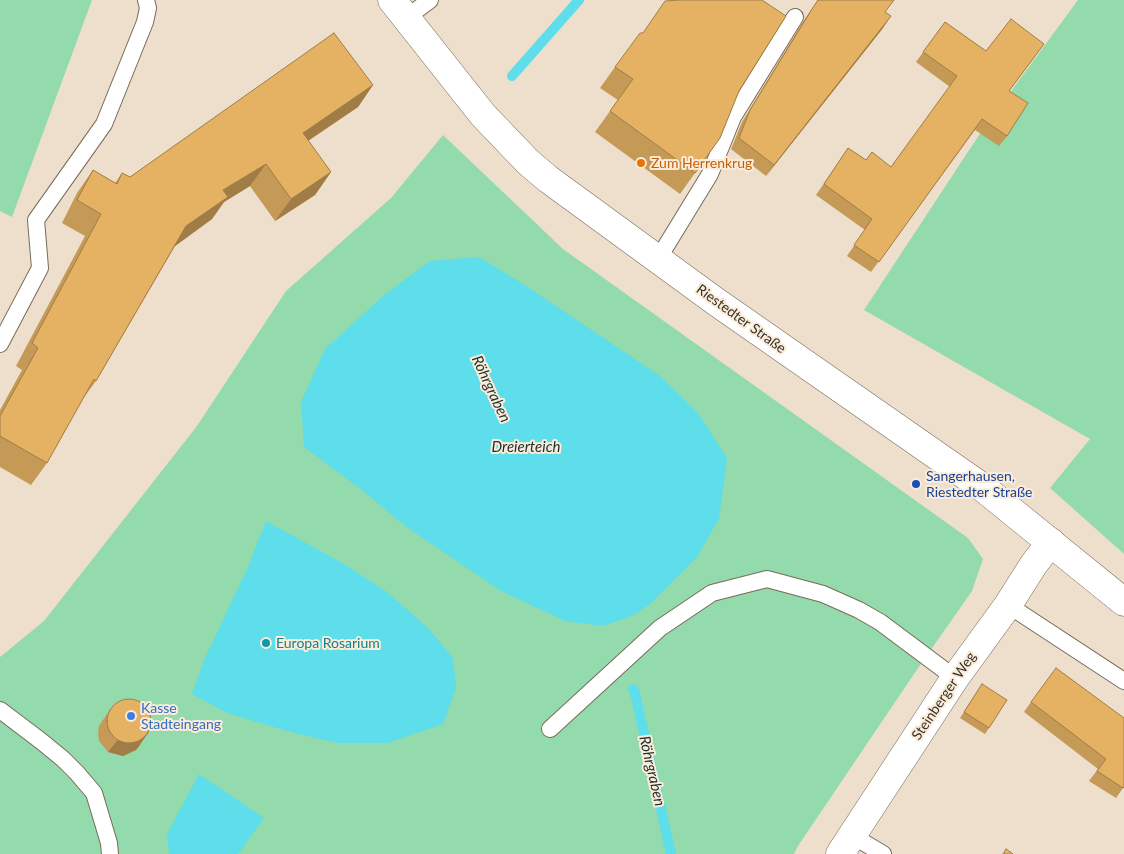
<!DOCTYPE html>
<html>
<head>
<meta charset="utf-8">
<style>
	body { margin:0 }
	canvas { display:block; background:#eddfcc }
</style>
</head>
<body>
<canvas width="1124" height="854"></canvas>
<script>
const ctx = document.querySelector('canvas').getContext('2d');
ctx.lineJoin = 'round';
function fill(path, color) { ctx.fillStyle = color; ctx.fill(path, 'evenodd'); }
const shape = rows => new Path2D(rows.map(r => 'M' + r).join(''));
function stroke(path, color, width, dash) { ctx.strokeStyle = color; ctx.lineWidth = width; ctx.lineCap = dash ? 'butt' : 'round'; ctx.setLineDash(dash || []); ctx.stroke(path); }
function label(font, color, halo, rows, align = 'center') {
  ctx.font = font + ' Lato,sans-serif'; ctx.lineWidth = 4; ctx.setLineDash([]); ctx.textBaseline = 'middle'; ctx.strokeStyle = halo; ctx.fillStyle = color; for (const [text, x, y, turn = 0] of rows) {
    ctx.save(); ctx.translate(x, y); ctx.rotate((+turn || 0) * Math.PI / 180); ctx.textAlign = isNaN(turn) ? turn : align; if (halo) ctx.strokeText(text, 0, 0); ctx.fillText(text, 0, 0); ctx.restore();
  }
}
fill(shape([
	[0,0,92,0,12,217,0,211],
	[1078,0,1124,0,1124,554,1050,488,1090,439,864,310,981,132],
	[443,135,563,249,968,538,983,559,972,591,916,671,798,846,794,854,0,854,0,657,44,621,197,426,286,291,391,198]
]), '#93dbac');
fill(shape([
	[479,257,523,284,660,376,698,413,727,458,719,519,697,557,650,604,632,616,603,626,565,621,501,591,405,526,362,490,304,447,301,402,325,349,383,296,430,261],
	[266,521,344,564,387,592,427,627,453,658,456,688,443,724,388,743,338,743,294,733,227,713,192,694,205,658,248,567],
	[199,774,264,818,238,854,169,854,167,834]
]), '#5eddea');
stroke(shape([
	[512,76,579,0],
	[633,689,635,693,671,854]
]), '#5eddea', 10);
const service = shape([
	[406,18,430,0],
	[658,259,710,174,733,117,795,17],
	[0,344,40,268,36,220,104,124,145,22,148,8,146,0],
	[1008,605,1124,681],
	[0,710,41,741,63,759,77,773,94,793,109,843,110,854],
	[550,729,660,628,712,593,767,579,823,594,859,610,880,622,955,678],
	[851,835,883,854]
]);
const minor = shape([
	[840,854,955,678,1008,605,1034,564,1051,542]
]);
const secondary = shape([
	[392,0,483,115,528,162,548,179,715,301,982,487,1124,602]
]);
stroke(service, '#776b5a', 18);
stroke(minor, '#776b5a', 29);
stroke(secondary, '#776b5a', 29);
stroke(service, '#fff', 16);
stroke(minor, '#fff', 28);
stroke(secondary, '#fff', 28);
fill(shape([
	[818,0,885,12,883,28,766,176,731,149,742,122,804,20],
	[945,22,986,51,1036,55,1009,91,1007,136,999,146,975,130,871,272,847,256,865,230,816,195,848,148,866,160,891,167,950,87,916,62],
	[615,67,739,91,720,138,680,194,595,132,618,100,600,88],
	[373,85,358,107,308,141,331,172,315,195,275,221,250,186,224,202,212,219,175,246,96,381,82,400,47,463,31,485,0,467,0,410,22,370,16,366,85,236,62,223,77,193,93,170,115,183,122,173,130,177],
	[982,684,989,728,985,734,960,718],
	[1031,702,1124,718,1124,788,1123,788,1116,798,1089,781,1098,769,1024,712],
	[107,714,141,744,136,750,123,756,108,752,99,741,98,733,99,726]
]), '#c59956');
fill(shape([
	[891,16,883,28,766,176,774,165],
	[373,85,358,107,287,155,303,133],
	[266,164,250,186,224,202,212,219,171,249,186,226,223,190],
	[331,172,315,195,275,221,291,199],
	[149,732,136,750,123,756,108,752,117,741]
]), '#a07d46');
const building = shape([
	[679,0,762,0,786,16,739,91,720,138,695,173,610,111,633,79,615,67,640,33,643,33,665,1,679,0],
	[818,0,894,0,885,12,891,16,774,165,739,138,750,110,812,9,818,0],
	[1011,19,1044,44,1009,91,1028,103,1007,136,982,119,879,262,854,245,872,219,824,184,848,148,866,160,872,152,891,167,957,76,923,52,945,22,986,51,1011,19],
	[334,33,373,85,303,133,331,172,291,199,266,164,223,190,228,197,186,226,96,381,94,379,47,463,0,436,0,416,38,348,32,343,101,214,77,200,93,170,117,184,122,173,130,177,334,33],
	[1056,668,1124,718,1124,786,1123,788,1097,771,1106,759,1031,702,1056,668],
	[982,684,1007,700,989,728,964,712,982,684],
	'107 721a22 22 0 1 1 44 0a22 22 0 1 1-44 0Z',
	[1006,849,1013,854,1003,854,1006,849]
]);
fill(building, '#e5b264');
stroke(building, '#a07d46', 1);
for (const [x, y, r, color] of [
	[641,163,5,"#e8710a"],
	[916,484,5,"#1a4fb4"],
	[266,643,5,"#0f9aa8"],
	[131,716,5,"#3f7fe0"]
]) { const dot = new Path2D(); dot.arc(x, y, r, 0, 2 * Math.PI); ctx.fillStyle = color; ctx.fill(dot); stroke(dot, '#fbecd9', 2); }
label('14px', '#c56008', '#fbecd9', [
	["Zum Herrenkrug",651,163]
], 'left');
label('14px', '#38322b', '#fbecd9', [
	["Riestedter Straße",741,319,36],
	["Steinberger Weg",944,696,-56]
]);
label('14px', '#164399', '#fbecd9', [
	["Sangerhausen,",926,476],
	["Riestedter Straße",926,492]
], 'left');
label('14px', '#0d838f', '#fbecd9', [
	["Europa Rosarium",276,643]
], 'left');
label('14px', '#366cbe', '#fbecd9', [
	["Kasse",141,708],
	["Stadteingang",141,724]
], 'left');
label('italic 15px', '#192f31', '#fbecd9', [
	["Röhrgraben",491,389,65],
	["Dreierteich",526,447],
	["Röhrgraben",652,771,77]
]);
</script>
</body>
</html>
